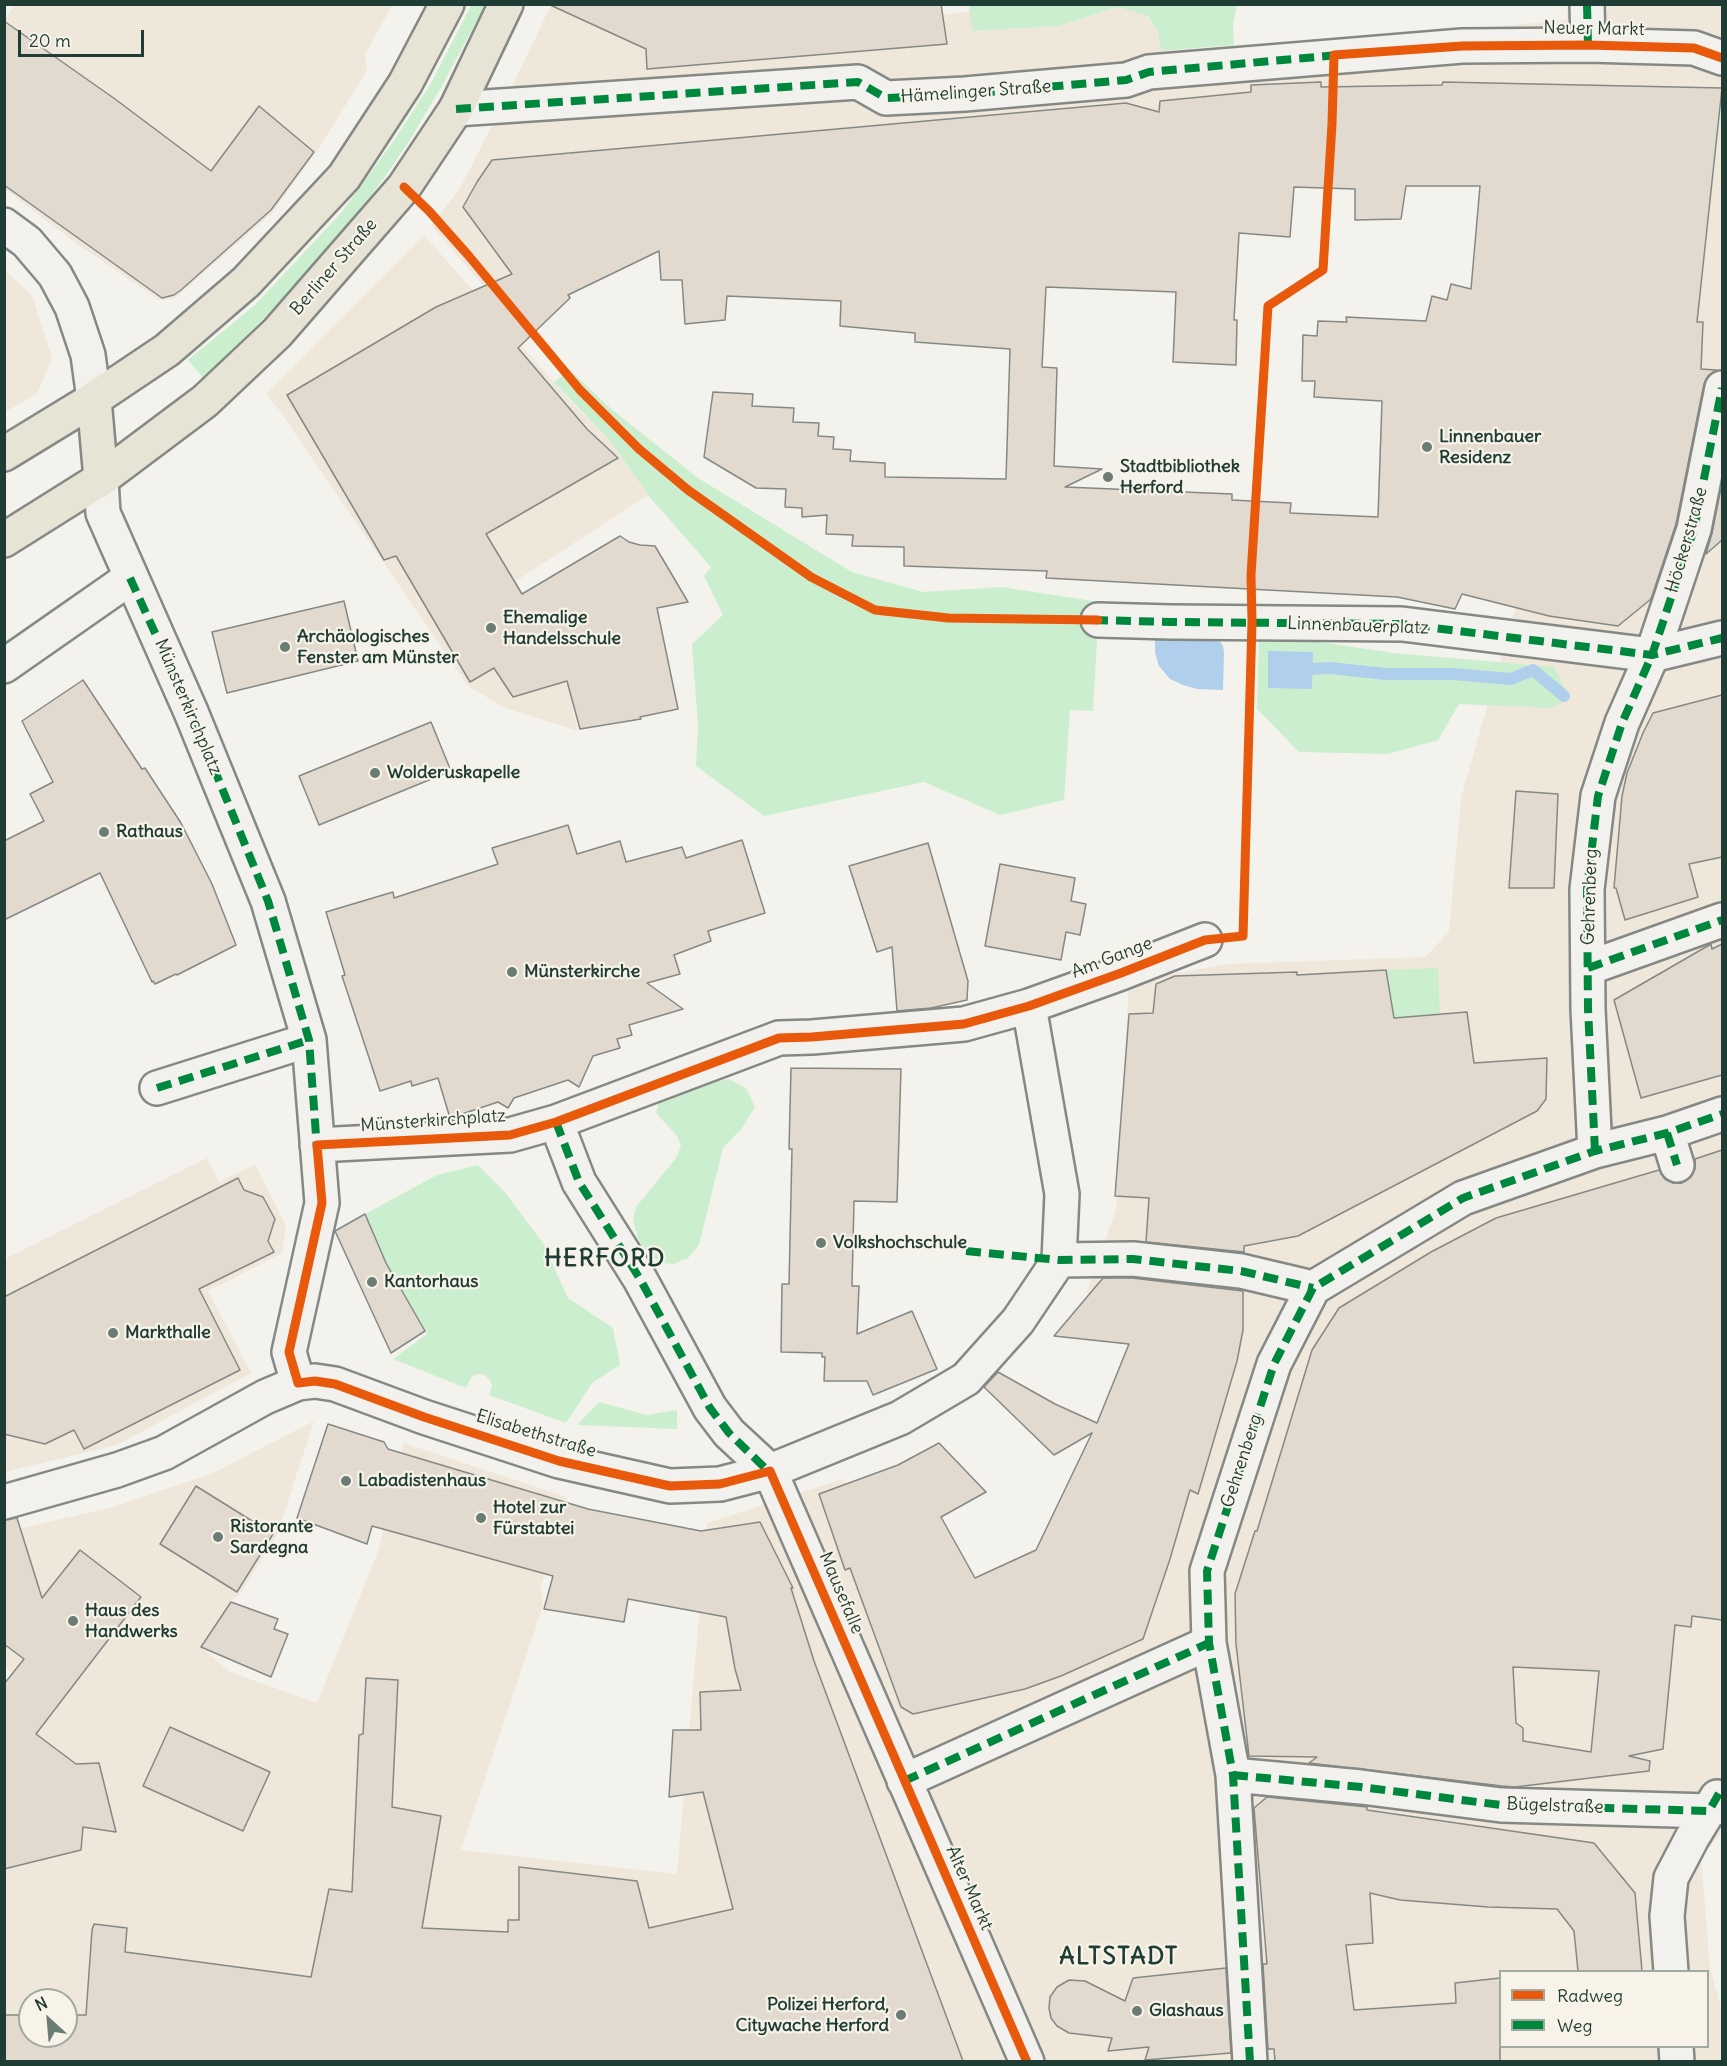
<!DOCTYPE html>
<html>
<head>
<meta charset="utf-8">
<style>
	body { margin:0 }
	#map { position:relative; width:1727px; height:2066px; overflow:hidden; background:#f4f2ec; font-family:Delius,sans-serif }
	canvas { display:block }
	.frame { position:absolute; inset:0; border:6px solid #1f3d34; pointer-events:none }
	.legend { position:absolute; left:1499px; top:1970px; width:210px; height:78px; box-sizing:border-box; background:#f7f3e8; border:2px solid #a1aaa0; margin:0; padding:8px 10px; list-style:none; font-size:18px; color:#1f3d34 }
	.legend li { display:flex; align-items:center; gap:12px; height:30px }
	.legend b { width:30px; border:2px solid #a1aaa0 }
	.north { position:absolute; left:18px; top:1988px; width:60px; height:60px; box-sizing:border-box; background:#f7f3e8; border:2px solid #a1aaa0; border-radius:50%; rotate:334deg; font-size:16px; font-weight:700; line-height:24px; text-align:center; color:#1f3d34 }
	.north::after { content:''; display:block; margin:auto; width:21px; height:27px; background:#6a7c74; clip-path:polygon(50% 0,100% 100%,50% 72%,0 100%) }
	.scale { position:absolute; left:18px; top:30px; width:126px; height:27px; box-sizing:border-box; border:3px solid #1f3d34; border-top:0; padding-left:8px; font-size:18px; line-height:21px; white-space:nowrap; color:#1f3d34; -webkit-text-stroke:4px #f7f3e8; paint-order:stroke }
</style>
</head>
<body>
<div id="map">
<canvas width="1727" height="2066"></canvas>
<div class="frame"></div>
<ul class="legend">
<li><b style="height:8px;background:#e8590c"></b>Radweg</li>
<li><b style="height:8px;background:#00873e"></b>Weg</li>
</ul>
<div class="north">N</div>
<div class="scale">20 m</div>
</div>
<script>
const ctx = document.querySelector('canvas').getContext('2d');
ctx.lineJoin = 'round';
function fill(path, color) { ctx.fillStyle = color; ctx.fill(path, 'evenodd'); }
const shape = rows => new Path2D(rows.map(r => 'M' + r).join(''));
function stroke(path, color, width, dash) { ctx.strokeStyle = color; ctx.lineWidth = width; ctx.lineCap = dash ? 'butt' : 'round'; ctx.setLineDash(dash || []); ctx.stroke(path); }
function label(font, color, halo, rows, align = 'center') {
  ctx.font = font + ' Delius,sans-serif'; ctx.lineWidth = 4.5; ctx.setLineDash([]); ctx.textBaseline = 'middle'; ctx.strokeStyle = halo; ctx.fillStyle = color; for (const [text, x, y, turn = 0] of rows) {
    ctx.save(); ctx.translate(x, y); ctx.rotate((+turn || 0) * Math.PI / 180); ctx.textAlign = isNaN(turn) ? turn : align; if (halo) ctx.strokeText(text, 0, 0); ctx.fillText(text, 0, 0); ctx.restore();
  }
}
fill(shape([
	[16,4,392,5,365,55,367,71,318,149,273,212,174,299,159,300,76,243,5,189,4,21],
	[551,5,898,23,970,11,973,31,1059,26,1117,7,1147,16,1158,32,1161,51,1441,32,1567,20,1567,5,1722,5,1722,1833,1701,1856,1710,1968,1722,2011,1722,2061,5,2061,4,1707,36,1734,57,1708,5,1667,5,1532,113,1507,213,1473,314,1421,277,1535,240,1594,232,1600,201,1647,230,1672,317,1703,377,1554,404,1443,567,1497,541,1587,543,1606,461,1850,677,1874,707,1523,843,1479,929,1687,1109,1614,1204,1318,1086,1293,1116,1210,1129,982,1227,964,1425,957,1449,932,1461,798,1523,581,1652,184,1384,174,598,222,528,338,431,225,459,190,516,78],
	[1500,1972,1708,1972,1708,2046,1500,2046],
	[30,2000,66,2000,66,2036,30,2036],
	[424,235,574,405,610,441,648,495,516,581,566,677,578,731,505,708,468,686,279,410,266,394],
	[5,271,32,295,52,358,37,394,5,412],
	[207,1158,219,1182,255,1164,286,1226,282,1253,208,1291,251,1373,117,1445,5,1472,5,1259]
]), '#f0e7db');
fill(shape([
	[472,4,485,5,443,84,408,143,382,181,352,220,301,278,263,319,203,378,188,360,255,305,341,213,395,139,431,83],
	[969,5,969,4,1237,5,1233,23,1234,45,1161,51,1158,32,1148,16,1117,7,1059,26,972,31],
	[570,370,610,408,698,478,852,572,923,592,1002,587,1099,602,1093,711,1070,710,1064,800,1000,815,924,782,764,816,696,766,698,726,692,644,723,615,704,576,711,567,648,495,610,441,554,382],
	[1306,640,1394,653,1554,667,1570,699,1551,708,1459,704,1438,740,1388,754,1299,752,1257,709,1259,641],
	[1438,968,1440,1015,1395,1022,1386,970],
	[729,1079,746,1088,755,1107,742,1128,723,1148,699,1245,688,1258,673,1264,661,1263,647,1252,638,1239,633,1221,636,1207,676,1158,681,1146,677,1136,656,1113,660,1098,685,1087],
	[478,1165,504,1191,543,1243,568,1298,613,1328,620,1365,592,1383,566,1423,489,1395,492,1386,490,1380,485,1375,479,1374,472,1376,466,1388,393,1359,427,1334,386,1263,365,1214,437,1175],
	[599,1402,647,1415,677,1410,677,1429,577,1425]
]), '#cbefce');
fill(shape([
	[1155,633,1216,636,1223,646,1224,652,1223,690,1197,689,1183,685,1170,679,1159,666,1155,653],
	[1268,651,1313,652,1312,689,1268,688]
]), '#b0cfed');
stroke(shape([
	[1312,669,1330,668,1386,674,1453,674,1511,679,1533,670,1564,696]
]), '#b0cfed', 12);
const building = shape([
	[548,4,941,4,947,44,647,69,646,49,548,4],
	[4,21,115,99,211,171,259,106,314,152,271,210,181,290,174,295,162,298,4,185,4,21],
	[1321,82,1321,87,1442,85,1443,82,1722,88,1697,322,1703,322,1701,369,1716,370,1708,376,1704,384,1676,524,1651,599,1618,626,1549,616,1462,594,1455,609,1397,597,1046,578,1047,571,904,566,904,547,852,546,853,535,826,534,827,515,802,517,802,508,785,507,786,489,756,488,704,457,713,392,753,394,752,406,794,408,793,422,819,423,818,436,834,437,833,449,851,450,850,461,885,463,885,477,1006,479,1010,349,915,342,915,333,840,326,841,301,727,296,725,320,685,324,682,280,661,280,659,251,568,295,570,298,518,348,587,429,618,458,486,534,522,594,620,536,629,542,640,545,655,546,688,602,657,608,678,709,640,717,641,719,580,729,567,681,513,697,494,668,470,682,396,556,384,560,287,395,436,307,512,274,463,207,477,182,492,160,1126,103,1159,112,1160,101,1251,92,1251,85,1321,82],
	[1406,186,1480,186,1471,289,1451,284,1447,300,1432,296,1426,321,1346,317,1347,322,1318,321,1317,336,1303,335,1302,381,1315,381,1314,397,1382,401,1378,517,1290,513,1291,503,1232,500,1232,494,1065,487,1102,469,1054,466,1057,368,1042,367,1046,287,1176,292,1173,362,1236,365,1237,320,1234,320,1239,233,1290,237,1294,187,1355,189,1355,220,1401,219,1406,186],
	[1722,482,1722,540,1706,554,1712,533,1722,482],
	[344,601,358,661,227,693,212,632,344,601],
	[83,680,142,769,145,768,181,823,212,884,236,945,177,975,176,974,155,984,153,981,152,982,100,873,4,920,4,841,44,821,30,794,53,782,22,721,83,680],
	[1722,695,1722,857,1689,864,1698,897,1625,920,1616,888,1614,888,1622,796,1627,773,1643,733,1653,713,1722,695],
	[431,722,451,771,319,825,299,776,431,722],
	[1516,791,1558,794,1554,888,1509,888,1516,791],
	[568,825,577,854,620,841,626,862,682,847,686,858,742,840,765,913,708,931,711,941,674,955,680,974,647,983,683,1009,629,1025,632,1035,617,1039,620,1048,593,1056,579,1087,568,1080,514,1098,508,1108,498,1102,450,1118,438,1078,412,1086,411,1081,380,1091,342,976,345,975,326,912,393,892,394,898,498,864,492,848,568,825],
	[928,843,968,981,967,1000,931,1008,897,1011,892,947,877,952,849,866,928,843],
	[1000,864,1075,878,1071,901,1086,904,1080,935,1066,932,1061,960,985,946,1000,864],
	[1711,944,1712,949,1722,944,1722,1075,1641,1098,1614,1000,1711,944],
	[1386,970,1394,1018,1467,1012,1474,1063,1547,1058,1546,1099,1537,1111,1298,1236,1244,1246,1244,1252,1146,1242,1149,1198,1115,1196,1129,1014,1153,1013,1156,984,1175,976,1297,972,1297,975,1386,970],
	[791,1068,901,1069,897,1202,854,1201,852,1286,859,1286,857,1334,912,1311,937,1369,873,1395,867,1381,824,1381,825,1357,822,1357,822,1353,781,1352,782,1284,789,1284,792,1149,789,1149,791,1068],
	[1722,1150,1722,1620,1692,1616,1691,1627,1675,1625,1663,1749,1629,1756,1650,1761,1649,1771,1515,1787,1502,1786,1309,1763,1317,1757,1249,1756,1236,1644,1235,1594,1255,1531,1257,1531,1312,1350,1339,1308,1431,1252,1496,1218,1659,1170,1665,1179,1673,1183,1682,1183,1691,1177,1695,1169,1695,1159,1722,1150],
	[1513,1667,1599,1671,1591,1752,1523,1741,1523,1728,1516,1723,1513,1667],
	[238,1178,244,1190,263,1197,275,1219,268,1241,274,1252,199,1289,240,1370,84,1449,74,1430,45,1444,4,1434,4,1297,238,1178],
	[365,1214,386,1263,425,1331,391,1353,335,1231,365,1214],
	[1103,1278,1132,1278,1243,1291,1243,1330,1237,1361,1198,1494,1190,1490,1170,1559,1143,1639,1061,1676,1025,1689,913,1714,901,1707,850,1568,845,1570,819,1494,898,1465,939,1443,986,1492,941,1517,975,1578,1036,1550,1092,1433,1054,1455,984,1387,998,1372,1055,1404,1097,1423,1129,1344,1054,1336,1103,1278],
	[328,1424,384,1442,388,1449,588,1509,701,1531,760,1522,793,1588,791,1588,814,1661,963,2061,4,2061,4,2015,30,2015,30,2036,66,2036,66,2015,86,2015,92,1930,94,1924,127,1928,125,1952,311,1977,329,1889,352,1892,359,1735,363,1734,366,1678,398,1680,392,1807,441,1816,422,1928,508,1932,508,1920,519,1920,519,1867,637,1881,649,1928,733,1909,703,1792,669,1797,673,1730,701,1730,700,1692,741,1690,735,1669,726,1617,628,1599,624,1622,544,1609,553,1576,372,1526,367,1544,297,1518,328,1424],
	[196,1486,273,1534,237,1592,160,1544,196,1486],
	[17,1518,42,1598,80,1550,141,1597,36,1734,76,1764,99,1763,116,1832,83,1827,81,1850,4,1869,4,1684,24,1659,4,1644,4,1520,17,1518],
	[231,1602,278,1619,274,1629,288,1634,271,1677,201,1647,231,1602],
	[170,1727,270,1772,243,1831,143,1786,170,1727],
	[1267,1797,1367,1807,1367,1810,1594,1843,1635,1893,1642,1971,1578,1971,1574,1931,1557,1909,1488,1907,1400,1900,1370,1893,1373,1943,1346,1945,1354,2010,1456,2003,1455,1983,1500,1978,1500,2061,1275,2061,1274,2049,1268,2049,1263,1964,1267,1964,1254,1808,1267,1797],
	[1226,1968,1231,2053,1145,2060,1149,2047,1108,2051,1112,2038,1069,2033,1057,2026,1051,2018,1049,2008,1050,1997,1057,1987,1069,1980,1085,1981,1125,2001,1133,1978,1226,1968]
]);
fill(building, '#e2d9cf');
stroke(building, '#848985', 1.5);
const minor = shape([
	[1587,4,1588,45],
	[456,109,858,82,886,98,965,94,1126,80,1149,72,1462,46,1588,45,1694,48,1722,58],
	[4,225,27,242,55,275,72,307,88,355,94,399],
	[101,479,103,513,191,712,268,901,309,1040,322,1203,289,1352,298,1383],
	[1098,620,1171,622,1402,624,1652,655,1722,638],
	[4,666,130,578],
	[1588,968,1722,920],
	[1029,1006,1062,1194,1059,1260],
	[157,1088,309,1040],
	[556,1122,579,1182,640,1279,710,1408,729,1433,770,1471,1027,2062],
	[1667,1133,1677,1165],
	[317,1145,510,1135,556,1122,779,1038,812,1037,964,1024,1029,1006,1121,973,1205,940],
	[1595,1151,1588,1009,1587,889,1598,796,1622,723,1652,655,1694,529,1722,388],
	[1059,1260,1133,1259,1241,1271,1313,1288],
	[4,1502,117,1470,164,1453,265,1397,298,1383,315,1381,335,1384,424,1417,559,1461,670,1486,720,1484,770,1471,900,1418,966,1379,1018,1321,1059,1260],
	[1233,1775,1361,1787,1501,1805,1709,1811,1722,1805],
	[904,1781,1209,1643],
	[1671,1972,1667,1916,1671,1878,1692,1838,1717,1797],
	[1676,2046,1677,2062],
	[1250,2062,1233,1775,1209,1643,1207,1571,1274,1364,1313,1288,1463,1198,1595,1151,1667,1133,1722,1114]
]);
const major = shape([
	[94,399,101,479],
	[4,454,94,399,167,350,246,282,344,177,405,84,447,4],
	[4,540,101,479,205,401,277,333,404,187,456,109,506,4]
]);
stroke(minor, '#848985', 38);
stroke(major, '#848985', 38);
stroke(minor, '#f2f1ed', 33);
stroke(major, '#e7e4d6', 33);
stroke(shape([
	[1587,4,1588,45],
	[456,109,858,82,886,98,965,94,1126,80,1149,72,1338,55],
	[130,578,191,712,268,901,309,1040,317,1149],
	[1093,620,1171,622,1402,624,1652,655,1722,638],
	[1588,968,1722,920],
	[157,1088,309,1040],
	[556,1122,579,1182,640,1279,710,1408,729,1433,770,1473],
	[1667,1133,1677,1165],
	[1595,1151,1588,1009,1587,889,1598,796,1622,723,1652,655,1694,529,1722,388],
	[966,1251,1059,1260,1133,1259,1241,1271,1313,1288],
	[1233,1775,1361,1787,1501,1805,1709,1811,1722,1788],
	[904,1781,1209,1643],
	[1250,2062,1233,1775,1209,1643,1207,1571,1274,1364,1313,1288,1463,1198,1595,1151,1667,1133,1722,1114]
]), '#00873e', 8, [15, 8]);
stroke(shape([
	[404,187,429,211,468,255,580,390,639,449,688,490,811,577,875,610,948,618,1098,620],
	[1027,2062,770,1471,720,1484,670,1486,559,1461,424,1417,335,1384,315,1381,298,1383,289,1352,322,1203,317,1145,510,1135,556,1122,779,1038,812,1037,964,1024,1029,1006,1121,973,1205,940,1243,936,1252,622,1251,575,1268,306,1323,270,1332,124,1334,55,1462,46,1588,45,1694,48,1722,58]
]), '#e8590c', 9);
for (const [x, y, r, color] of [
	[1427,447,6,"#6a7c74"],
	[1108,477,6,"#6a7c74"],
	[491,628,6,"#6a7c74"],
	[285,647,6,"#6a7c74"],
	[375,773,6,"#6a7c74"],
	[104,832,6,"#6a7c74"],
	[512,972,6,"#6a7c74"],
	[821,1243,6,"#6a7c74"],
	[372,1282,6,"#6a7c74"],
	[113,1333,6,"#6a7c74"],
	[346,1481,6,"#6a7c74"],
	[481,1518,6,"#6a7c74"],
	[218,1537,6,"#6a7c74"],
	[73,1621,6,"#6a7c74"],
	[1137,2011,6,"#6a7c74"],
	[901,2015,6,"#6a7c74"]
]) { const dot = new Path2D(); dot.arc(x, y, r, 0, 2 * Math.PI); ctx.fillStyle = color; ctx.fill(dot); stroke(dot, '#f7f3e8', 2); }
label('18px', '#1f3d34', '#f7f3e8', [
	["Neuer Markt",1594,29,1],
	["Hämelinger Straße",976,92,-4],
	["Berliner Straße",334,267,-49],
	["Höckerstraße",1687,540,-74],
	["Linnenbauerplatz",1358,626,2],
	["Münsterkirchplatz",188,707,67],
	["Gehrenberg",1590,897,-88],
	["Am Gange",1112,958,-21],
	["Münsterkirchplatz",433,1121,-4],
	["Elisabethstraße",536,1434,17],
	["Gehrenberg",1242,1461,-72],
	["Mausefalle",841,1593,67],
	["Bügelstraße",1555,1806,2],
	["Alter Markt",969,1888,66]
]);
label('bold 18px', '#1f3d34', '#f7f3e8', [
	["Linnenbauer",1439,437],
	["Residenz",1439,458],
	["Stadtbibliothek",1120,467],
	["Herford",1120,488],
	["Ehemalige",503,618],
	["Handelsschule",503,639],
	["Archäologisches",297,637],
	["Fenster am Münster",297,658],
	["Wolderuskapelle",387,773],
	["Rathaus",116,832],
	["Münsterkirche",524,972],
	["Volkshochschule",833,1243],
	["Kantorhaus",384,1282],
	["Markthalle",125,1333],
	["Labadistenhaus",358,1481],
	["Hotel zur",493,1508],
	["Fürstabtei",493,1529],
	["Ristorante",230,1527],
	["Sardegna",230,1548],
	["Haus des",85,1611],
	["Handwerks",85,1632],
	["Polizei Herford,",889,2005,"right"],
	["Citywache Herford",889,2026,"right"],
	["Glashaus",1149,2011]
], 'left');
ctx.letterSpacing = '1.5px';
label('bold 24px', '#1f3d34', '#f7f3e8', [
	["HERFORD",605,1259],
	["ALTSTADT",1119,1957]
]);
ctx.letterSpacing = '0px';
</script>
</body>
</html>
